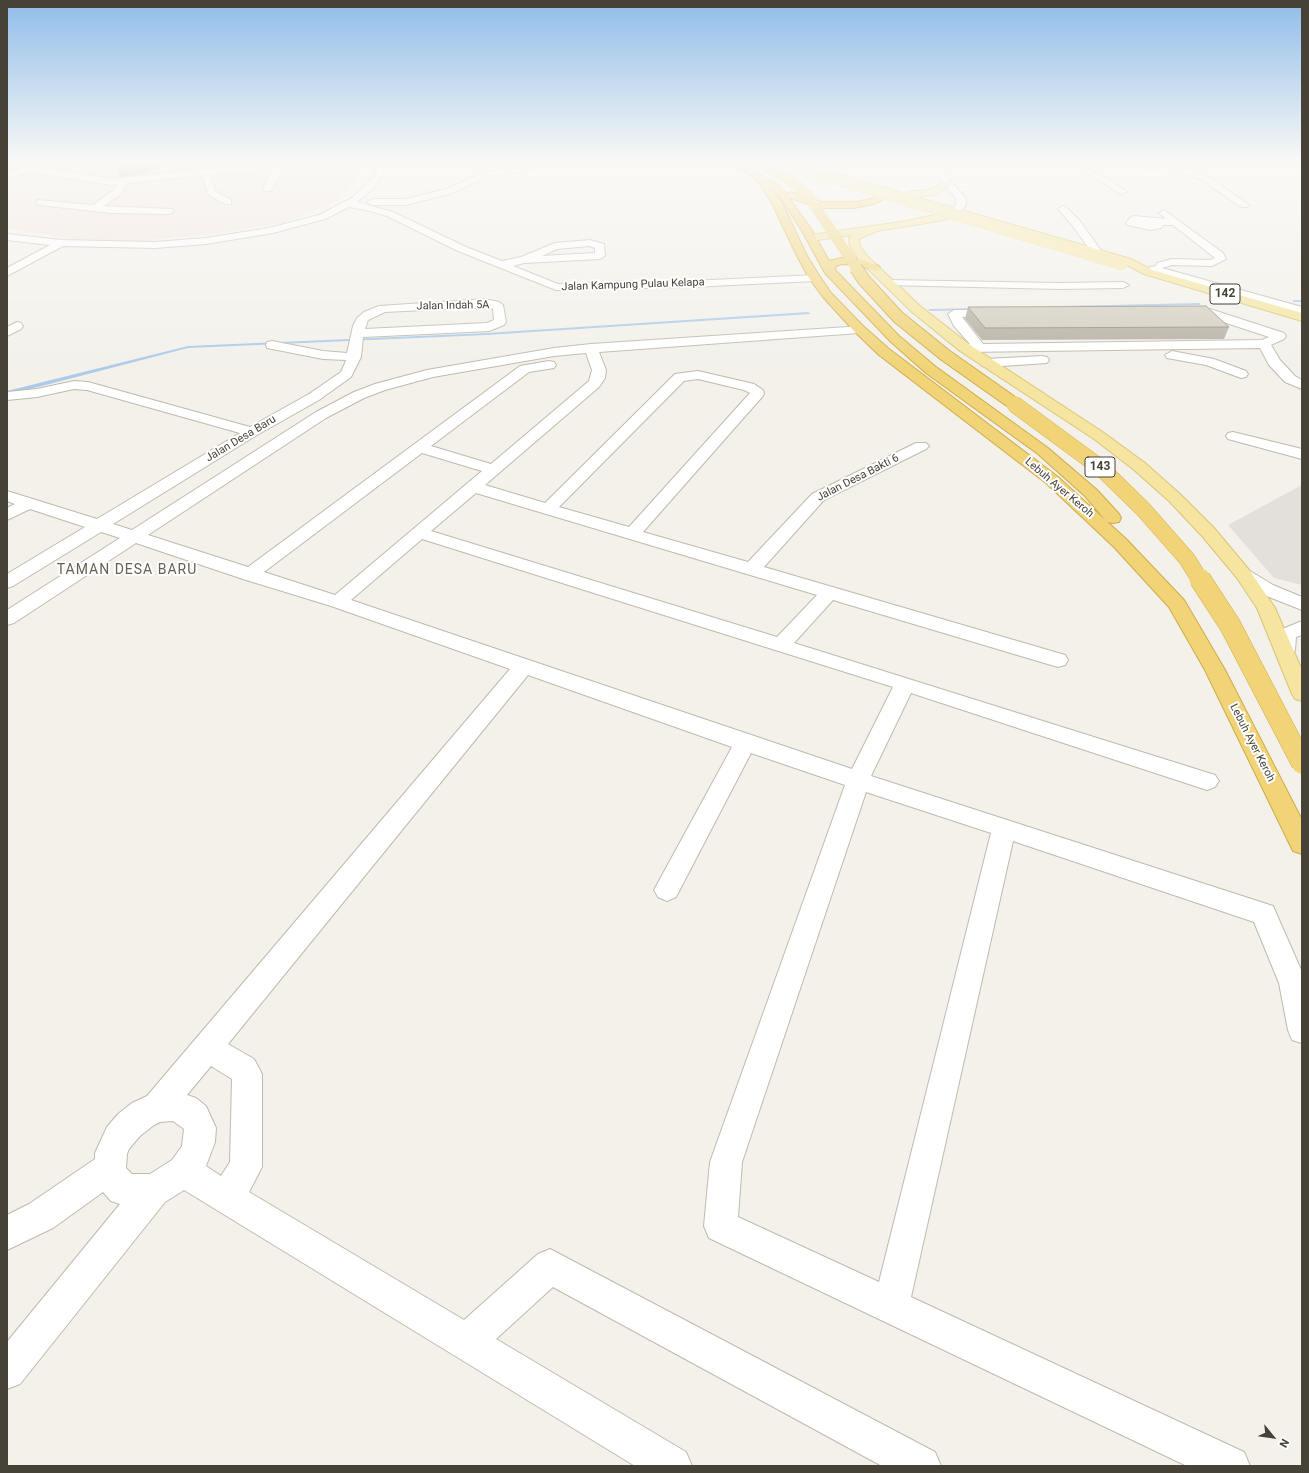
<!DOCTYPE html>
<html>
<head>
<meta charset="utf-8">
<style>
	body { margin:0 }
	#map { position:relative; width:1309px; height:1473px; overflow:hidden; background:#f3f1ea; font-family:Roboto,sans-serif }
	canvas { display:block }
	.frame { position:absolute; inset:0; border:8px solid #464238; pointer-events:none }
	.north { position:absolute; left:1253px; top:1417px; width:40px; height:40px; -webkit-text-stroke:3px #fff; paint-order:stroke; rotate:119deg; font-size:11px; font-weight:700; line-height:16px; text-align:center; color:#464238 }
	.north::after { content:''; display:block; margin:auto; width:14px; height:18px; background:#464238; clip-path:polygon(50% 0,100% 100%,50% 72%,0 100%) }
</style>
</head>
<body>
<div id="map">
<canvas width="1309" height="1473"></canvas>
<div class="frame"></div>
<div class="north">N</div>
</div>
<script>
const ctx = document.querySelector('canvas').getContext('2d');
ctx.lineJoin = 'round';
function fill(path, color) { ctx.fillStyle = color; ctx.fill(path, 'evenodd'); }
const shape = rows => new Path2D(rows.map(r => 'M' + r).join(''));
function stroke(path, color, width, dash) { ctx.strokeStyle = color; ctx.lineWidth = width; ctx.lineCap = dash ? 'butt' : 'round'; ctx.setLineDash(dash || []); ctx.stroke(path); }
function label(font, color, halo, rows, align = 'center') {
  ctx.font = font + ' Roboto,sans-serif'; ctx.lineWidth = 4; ctx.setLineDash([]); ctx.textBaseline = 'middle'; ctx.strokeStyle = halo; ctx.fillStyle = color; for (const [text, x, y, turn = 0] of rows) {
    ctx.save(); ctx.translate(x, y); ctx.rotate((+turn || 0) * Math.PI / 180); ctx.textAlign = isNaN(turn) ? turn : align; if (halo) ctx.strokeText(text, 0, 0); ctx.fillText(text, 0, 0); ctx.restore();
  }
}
fill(shape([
	[1302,485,1302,585,1274,578,1228,525]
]), '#e3e0db');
fill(shape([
	[7,164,366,164,367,167,336,202,283,223,210,234,139,241,71,239,7,228]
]), '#f2e3de');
fill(shape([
	[1293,300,1302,300,1302,302,1293,302,1293,300],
	[1198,303,1200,303,1200,305,1062,308,1060,307,1062,306,1198,303],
	[977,308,979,309,979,310,930,311,928,310,930,309,977,308],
	[808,312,810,313,810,314,487,335,188,348,7,395,7,391,188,346,487,333,808,312]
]), '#accaea');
const minor = shape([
	[259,164,272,164,255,170,210,174,216,192,231,200,231,204,225,204,209,195,202,175,127,183,121,194,104,206,172,209,174,211,169,214,111,213,40,205,37,204,37,200,93,205,114,190,117,184,111,185,31,172,7,178,7,172,31,166,111,179,259,164],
	[275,164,284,165,271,191,265,191,263,189,275,164],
	[377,164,385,164,382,177,373,189,357,202,393,212,466,247,502,261,521,257,555,243,590,240,604,244,605,256,600,259,524,263,513,266,558,284,629,281,691,281,815,275,821,278,815,281,691,287,556,290,458,251,387,216,366,210,349,207,325,219,273,233,206,244,155,248,63,246,7,276,7,268,50,245,7,240,7,234,61,240,155,242,206,238,269,228,319,215,352,198,374,177,377,164],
	[589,246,595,248,595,253,542,256,557,249,589,246],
	[533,164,545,164,518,173,492,175,452,193,406,205,372,205,367,202,372,199,406,199,446,189,487,171,533,164],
	[835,164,843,164,841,169,838,170,834,167,835,164],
	[931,164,939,164,951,182,966,198,966,205,959,213,956,214,951,211,956,205,956,198,945,186,931,164],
	[1072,164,1081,164,1127,191,1122,194,1119,193,1072,164],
	[1136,164,1155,164,1177,166,1206,175,1249,205,1247,207,1241,207,1200,179,1176,171,1140,167,1136,164],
	[1063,206,1066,207,1080,221,1102,252,1101,254,1093,254,1072,225,1058,209,1063,206],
	[1164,210,1223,253,1226,259,1212,266,1172,265,1162,268,1302,307,1302,315,1150,271,1149,269,1150,267,1156,266,1157,263,1172,259,1210,260,1215,258,1173,225,1163,225,1161,228,1151,230,1127,225,1126,223,1131,217,1134,216,1166,219,1159,213,1164,210],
	[889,280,1060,283,1123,282,1129,285,1123,288,1060,289,885,285,883,283,889,280],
	[485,299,499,302,503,305,506,322,504,325,489,331,363,337,361,357,351,377,319,400,257,435,113,524,132,530,316,412,354,392,375,384,427,370,554,348,591,344,863,326,865,329,859,333,599,352,606,370,605,378,599,387,485,485,545,503,675,374,698,371,754,384,763,390,764,394,762,397,643,532,748,562,812,494,916,443,926,443,929,446,926,449,824,500,764,567,1065,655,1068,660,1065,665,1058,667,1051,665,833,600,794,643,1215,775,1219,781,1215,787,1207,790,911,693,871,776,1273,906,1302,972,1302,1043,1292,1040,1288,1030,1279,983,1254,922,1013,841,911,1297,1244,1452,1250,1466,1187,1466,709,1238,704,1226,710,1162,845,785,751,753,676,897,667,901,658,897,654,890,732,747,528,675,228,1044,254,1059,262,1074,262,1167,249,1192,464,1320,538,1254,550,1249,935,1452,941,1466,882,1466,553,1287,496,1339,686,1452,692,1466,635,1466,184,1190,165,1202,20,1384,7,1389,7,1342,120,1204,111,1201,103,1192,53,1228,7,1250,7,1215,29,1204,95,1159,95,1153,107,1127,118,1114,132,1103,147,1096,510,669,331,606,243,579,136,543,14,623,7,625,7,610,120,538,101,532,13,586,7,588,7,574,85,527,30,509,7,520,7,508,15,504,7,501,7,491,97,519,240,433,87,390,74,389,37,397,7,400,7,392,37,389,74,381,88,382,250,427,309,394,341,372,345,363,346,360,323,359,267,348,266,345,267,342,272,341,323,351,347,353,353,326,357,318,364,312,379,306,485,299],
	[485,307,493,309,494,320,487,323,365,329,368,320,385,312,485,307],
	[586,353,592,370,589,381,491,464,431,446,529,372,554,368,556,365,554,362,549,361,520,366,248,567,148,535,326,418,364,398,385,390,433,377,554,356,586,353],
	[698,379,744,390,750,393,629,527,559,507,684,381,698,379],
	[422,453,482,471,335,595,264,572,422,453],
	[476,493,817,595,777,637,431,531,476,493],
	[422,539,893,687,852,769,351,600,422,539],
	[866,792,991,833,879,1282,738,1217,742,1162,866,792],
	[211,1066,232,1079,230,1162,221,1176,206,1166,215,1142,216,1128,206,1106,196,1098,187,1095,211,1066],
	[173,1121,184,1129,182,1146,172,1160,150,1174,132,1174,126,1168,127,1154,129,1149,140,1136,154,1125,160,1122,173,1121],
	[1187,308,1210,309,1284,333,1286,336,1284,339,1271,345,1280,360,1295,376,1302,380,1302,389,1285,382,1269,365,1260,348,965,352,959,348,960,345,970,344,954,326,948,314,954,310,1000,310,1002,313,996,317,962,317,983,344,1262,340,1269,337,1205,316,1183,315,1181,312,1183,309,1187,308],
	[17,322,21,323,23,326,21,329,7,336,7,327,17,322],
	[1172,351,1214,359,1246,371,1248,374,1246,377,1241,378,1206,365,1167,358,1165,355,1172,351],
	[1042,356,1047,357,1049,360,1047,363,987,367,982,366,980,363,982,360,987,359,1042,356],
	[1233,432,1302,449,1302,459,1228,439,1226,436,1228,433,1233,432],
	[1244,570,1250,571,1273,585,1302,597,1302,610,1259,593,1238,579,1235,575,1238,571,1244,570],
	[1302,621,1302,635,1296,637,1295,650,1292,655,1285,656,1278,655,1275,650,1277,634,1280,630,1302,621]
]);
const major = shape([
	[828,171,906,194,911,191,930,190,945,182,951,182,951,186,935,195,916,197,1131,259,1152,270,1302,313,1302,321,1144,274,1123,263,957,214,951,218,939,221,877,231,859,239,860,246,867,256,920,306,970,345,1104,433,1145,463,1181,495,1214,528,1250,571,1275,608,1302,670,1302,701,1295,699,1292,694,1257,608,1237,578,1202,536,1169,501,1133,469,1094,439,960,351,912,312,859,260,850,246,849,238,852,235,811,241,806,238,811,235,907,221,948,212,825,176,824,174,828,171]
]);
const highway = shape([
	[734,164,743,164,778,185,787,194,791,192,822,202,854,202,868,200,876,196,880,187,886,187,887,194,882,200,874,204,854,208,821,208,789,198,811,229,829,261,841,258,860,259,879,266,880,268,879,270,875,271,858,265,842,264,836,266,835,270,899,336,936,367,1048,448,1097,490,1119,514,1121,518,1119,522,1113,523,1107,522,1085,496,1038,454,926,373,891,342,825,273,801,229,780,197,773,190,782,203,807,256,820,277,831,293,863,326,889,349,1058,477,1126,539,1184,600,1225,670,1302,820,1302,854,1293,851,1205,670,1169,607,1114,547,1046,483,879,355,855,332,823,297,809,278,797,256,772,203,757,180,734,164]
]);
stroke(minor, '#bebaad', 2);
stroke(major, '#d9c472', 2);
stroke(highway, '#cfab48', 2);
fill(minor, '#fff');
fill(major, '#f5e5a1');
fill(highway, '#f1d477');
const majorBridge = shape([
	[781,164,1122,265]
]);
const highwayBridgeFar3 = shape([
	[762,164,797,185,809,197,857,269]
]);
const highwayBridgeFar2 = shape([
	[856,268,864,280,898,317,945,355,1016,405]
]);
const highwayBridgeFar1 = shape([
	[1014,404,1101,468,1143,509,1187,559,1200,580]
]);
const highwayBridge = shape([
	[1200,579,1230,625,1302,763]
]);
stroke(majorBridge, '#d9c472', 10, []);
stroke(highwayBridgeFar3, '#cfab48', 10, []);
stroke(highwayBridgeFar2, '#cfab48', 14, []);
stroke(highwayBridgeFar1, '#cfab48', 17, []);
stroke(highwayBridge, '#cfab48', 22, []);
stroke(majorBridge, '#f5e5a1', 10);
stroke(highwayBridgeFar3, '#f1d477', 10);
stroke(highwayBridgeFar2, '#f1d477', 12);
stroke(highwayBridgeFar1, '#f1d477', 16);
stroke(highwayBridge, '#f1d477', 21);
fill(shape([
	[968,307,1229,327,1224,339,982,340,965,319]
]), '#b6b1a5');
fill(shape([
	[145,164,162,164,163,167,142,174,120,177,117,168],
	[216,164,241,164,217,166]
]), '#949086');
const building = shape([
	[116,164,145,164,139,165,117,168,116,164],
	[1206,306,1229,327,985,328,968,307,1206,306]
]);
fill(building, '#d4cec0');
stroke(building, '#949086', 1);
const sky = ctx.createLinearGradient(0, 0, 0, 370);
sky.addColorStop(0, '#90bde9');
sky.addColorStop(0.44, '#faf9f6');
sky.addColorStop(1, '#faf9f600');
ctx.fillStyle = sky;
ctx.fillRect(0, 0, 1309, 370);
label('11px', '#464238', '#fff', [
	["Jalan Kampung Pulau Kelapa",633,285,-2],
	["Jalan Indah 5A",453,306,-1],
	["Jalan Desa Baru",241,439,-31],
	["Jalan Desa Bakti 6",858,478,-27],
	["Lebuh Ayer Keroh",1059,488,40],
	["Lebuh Ayer Keroh",1252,743,63]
]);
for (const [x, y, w] of [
	[1225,294,30],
	[1100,467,30]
]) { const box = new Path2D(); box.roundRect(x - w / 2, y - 10, w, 20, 3); ctx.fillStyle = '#fff'; ctx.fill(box); stroke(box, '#464238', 1); }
label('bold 12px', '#464238', null, [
	["142",1225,294],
	["143",1100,467]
]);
ctx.letterSpacing = '1px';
label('14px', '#686151', '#fff', [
	["TAMAN DESA BARU",127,570]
]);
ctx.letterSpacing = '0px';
</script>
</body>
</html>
